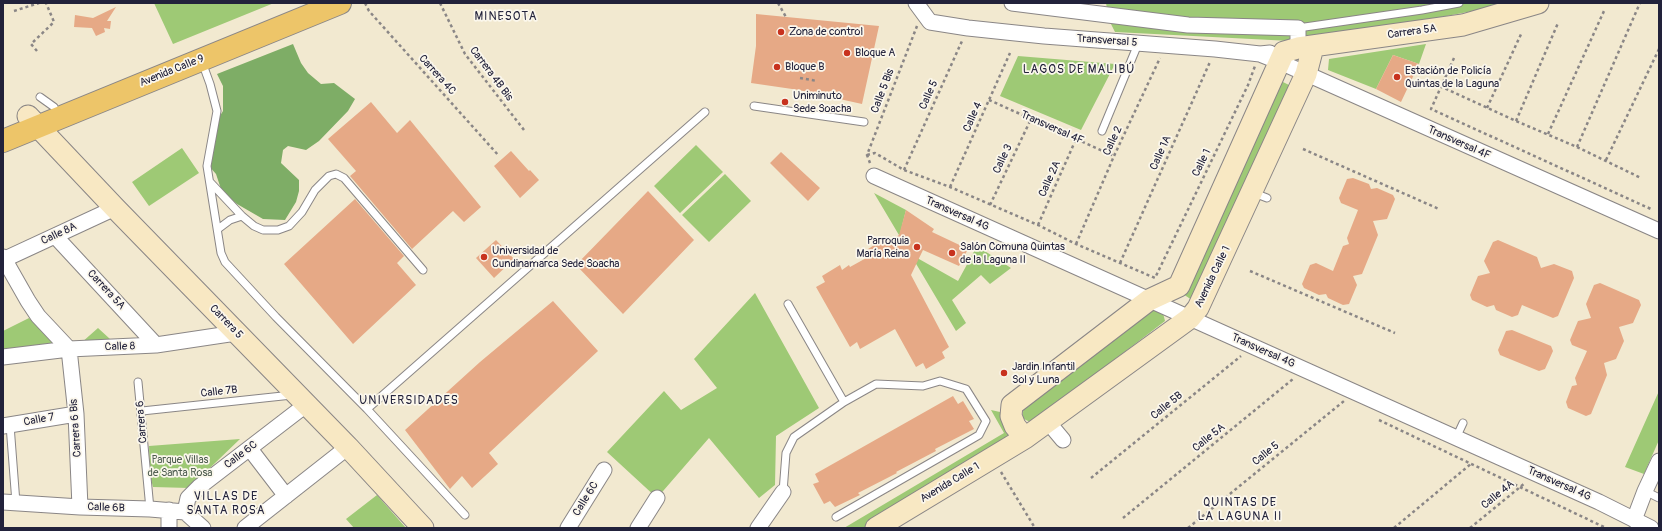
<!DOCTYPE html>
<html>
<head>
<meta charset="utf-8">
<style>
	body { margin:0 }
	#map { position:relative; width:1662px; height:531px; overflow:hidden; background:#f2e9d0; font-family:Pangolin,sans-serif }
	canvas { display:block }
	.frame { position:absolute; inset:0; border:4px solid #22223b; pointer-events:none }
</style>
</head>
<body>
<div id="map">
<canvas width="1662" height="531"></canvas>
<div class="frame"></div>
</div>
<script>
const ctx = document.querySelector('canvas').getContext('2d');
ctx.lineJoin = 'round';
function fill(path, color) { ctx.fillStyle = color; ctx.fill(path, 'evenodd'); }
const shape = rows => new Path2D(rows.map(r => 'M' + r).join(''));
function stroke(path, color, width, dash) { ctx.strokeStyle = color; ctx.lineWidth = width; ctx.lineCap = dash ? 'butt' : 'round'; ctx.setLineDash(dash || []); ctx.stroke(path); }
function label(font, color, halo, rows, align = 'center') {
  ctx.font = font + ' Pangolin,sans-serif'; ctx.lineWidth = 3.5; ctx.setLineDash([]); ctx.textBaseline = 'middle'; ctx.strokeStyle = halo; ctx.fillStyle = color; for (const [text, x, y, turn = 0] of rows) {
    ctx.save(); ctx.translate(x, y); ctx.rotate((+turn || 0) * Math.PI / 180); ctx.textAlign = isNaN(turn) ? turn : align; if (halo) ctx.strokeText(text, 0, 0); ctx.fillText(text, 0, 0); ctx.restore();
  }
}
fill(shape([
	[154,3,274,3,173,44],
	[1106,3,1509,3,1499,6,1310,42,1115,32,1109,20],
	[1426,44,1419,64,1393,55,1376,89,1328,70,1329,59],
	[1018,56,1115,64,1081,130,1000,96],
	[1281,81,1291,86,1192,300,1183,294],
	[696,145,723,172,680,213,654,186],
	[182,148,199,173,149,206,132,182],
	[725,174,751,201,709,242,682,215],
	[874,193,906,210,900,234,919,259,958,281,977,246,1011,268,990,284,981,275,952,300,966,323,956,331],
	[755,293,819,408,776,436,775,485,759,498,709,438,657,498,607,452,664,391,681,410,717,388,694,359],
	[1153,309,1163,313,1165,321,1032,423,1022,418,1024,406],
	[29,318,56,346,3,354,3,331],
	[98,328,110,339,81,343],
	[1659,391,1659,440,1644,474,1625,467],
	[991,410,1000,412,1013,437,867,528,844,528,1004,433],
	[240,439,189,488,153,487,150,475,149,446],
	[377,495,406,528,354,528,346,519]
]), '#9ec975');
fill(shape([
	[293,44,301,63,308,73,321,84,334,83,355,99,348,111,319,141,306,150,288,146,283,150,281,163,299,180,299,191,296,202,285,220,263,219,237,204,222,192,216,174,209,166,218,119,223,111,223,86,217,74]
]), '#7ead66');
fill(shape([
	[116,7,107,21,111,21,110,29,104,28,105,32,96,36,92,28,74,27,75,15,93,18],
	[756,14,879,26,862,104,799,90,751,83,756,46],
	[1393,55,1419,64,1401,102,1376,89],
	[371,102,397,133,410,120,481,207,464,222,453,211,412,249,350,176,356,171,328,139],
	[511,151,529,171,530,170,539,180,520,198,494,166],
	[781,152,820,188,808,201,770,163],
	[1353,178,1369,184,1371,189,1377,188,1393,195,1395,199,1387,219,1373,221,1378,235,1362,274,1353,276,1357,285,1349,304,1343,305,1328,298,1326,294,1319,295,1304,288,1302,284,1310,265,1316,263,1333,271,1343,246,1349,244,1347,238,1358,210,1341,203,1339,198,1347,179],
	[648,191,694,240,623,314,576,265],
	[355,199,404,256,397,263,416,285,353,344,284,264],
	[906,210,934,229,932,232,968,249,959,266,923,250,911,275,949,347,942,352,945,358,926,369,923,363,916,367,895,329,860,349,857,342,850,347,816,287,825,282,822,276,840,265,842,270,849,265,850,267,868,257,865,251,882,240,885,245,899,235],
	[496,240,514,259,494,278,476,258],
	[1498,240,1537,257,1541,268,1554,264,1572,271,1574,278,1558,316,1553,318,1522,305,1518,315,1512,317,1496,310,1494,305,1487,307,1472,300,1470,295,1478,276,1490,273,1484,261,1493,242],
	[1600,283,1639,300,1641,305,1633,323,1619,327,1624,341,1616,359,1604,363,1607,375,1591,414,1586,416,1568,408,1566,402,1572,386,1577,385,1575,378,1587,351,1572,345,1570,340,1578,321,1591,318,1586,304,1594,285],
	[553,301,598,351,489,453,498,464,472,488,462,476,450,489,405,430,480,362],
	[1512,330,1551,346,1553,351,1545,369,1539,371,1500,355,1498,350,1506,331],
	[953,396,958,404,963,401,974,419,969,421,974,429,935,449,936,451,896,472,897,473,858,493,860,495,835,507,830,501,824,504,813,484,819,482,815,474]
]), '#e6a986');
const lane = shape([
	[1298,28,1422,10,1459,3],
	[202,62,210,84,217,111,207,166,221,253,225,262,276,317,367,409,465,515],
	[40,97,54,107],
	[754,106,864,122],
	[1102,131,1138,44],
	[210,182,242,216],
	[1254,193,1267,198],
	[218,229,230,220,242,216,254,226,263,230,278,230,289,226,302,212,315,190,329,176,336,174,344,178,423,270],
	[788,304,844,402],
	[138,382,150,509],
	[367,409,705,112],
	[142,411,292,395],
	[10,425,16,503],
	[1456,438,1463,423],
	[1645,491,1659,498],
	[783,492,786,453,794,437,844,402,876,384,923,386,940,381,966,389,986,421,979,435,836,517]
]);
const street = shape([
	[916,3,930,22,968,28,1044,36,1215,49,1260,54,1270,53],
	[1012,3,1188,25,1298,28,1298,48],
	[1260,54,1280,62,1659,231],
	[874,176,1599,502,1651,528],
	[55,236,156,345],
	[3,257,28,301,38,316,69,349,76,414,80,507],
	[3,260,115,208],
	[3,357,69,349,156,345,236,333],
	[1048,422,1063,440],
	[3,426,76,414],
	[250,449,286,496],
	[3,502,80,507,150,509,185,512,203,528],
	[169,510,169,528],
	[185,512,188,498,199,487,307,404],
	[1634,520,1645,491,1659,461],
	[245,528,348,447],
	[568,528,604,470],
	[638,528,657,498],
	[758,528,783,492]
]);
const secondary = shape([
	[28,116,115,208,348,447,423,528],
	[1025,438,1015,426,1011,416,1012,405,1149,300,1179,286,1284,52,1298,48,1463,25,1538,3],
	[876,528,1025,438,1190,318,1198,308,1306,74,1313,47]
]);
const primary = shape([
	[3,141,340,3]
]);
stroke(lane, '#8a8686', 9);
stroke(street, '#8a8686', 17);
stroke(secondary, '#8a8686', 23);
stroke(primary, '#8a8686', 24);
stroke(shape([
	[365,3,369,11,499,156],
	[440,3,465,54,524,130],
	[778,3,786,17],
	[14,11,39,3],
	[37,51,31,44,54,22,46,3],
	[1454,58,1431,109,1651,209],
	[800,78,817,81],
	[1440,86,1516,121,1577,147,1641,178],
	[989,100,1114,156],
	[1487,108,1522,32],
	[1516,121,1558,23],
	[1548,134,1604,11],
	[1577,147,1640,3],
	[1303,149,1439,209],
	[867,155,875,153,904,170,950,187,1038,225,1076,244,1155,278,1248,85,1255,66],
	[1606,160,1659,49],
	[870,163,867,155,917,26],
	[904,170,962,41],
	[950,187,1010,53],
	[990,205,1031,119],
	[1038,225,1076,139],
	[1076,244,1114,156,1160,58],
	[1120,263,1210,62],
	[1250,271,1395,333],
	[1379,420,1606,528],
	[1001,472,1035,528],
	[1091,478,1241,356],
	[1123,518,1293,379],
	[1188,528,1344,401],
	[1394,528,1472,463],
	[1470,528,1525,483]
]), '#8a8686', 2.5, [3, 3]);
stroke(lane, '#fff', 7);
stroke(street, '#fff', 15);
stroke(secondary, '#f8e8c3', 21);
stroke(primary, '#edc569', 22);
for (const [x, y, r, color] of [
	[781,32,4,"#c8321e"],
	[847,53,4,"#c8321e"],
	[777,67,4,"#c8321e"],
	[1397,77,4,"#c8321e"],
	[785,102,4,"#c8321e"],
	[917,247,4,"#c8321e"],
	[952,253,4,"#c8321e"],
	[484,257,4,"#c8321e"],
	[1004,373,4,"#c8321e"]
]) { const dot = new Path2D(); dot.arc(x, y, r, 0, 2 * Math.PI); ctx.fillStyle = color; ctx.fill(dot); stroke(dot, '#fbf7ec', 1.5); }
label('11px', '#22223b', '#fbf7ec', [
	["Zona de control",789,32],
	["Bloque A",855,53],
	["Bloque B",785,67],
	["Estación de Policía",1405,71],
	["Quintas de la Laguna",1405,84],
	["Uniminuto",793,96],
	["Sede Soacha",793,109],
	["Parroquia",909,241,"right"],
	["María Reina",909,254,"right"],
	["Salón Comuna Quintas",960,247],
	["de la Laguna II",960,260],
	["Universidad de",492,251],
	["Cundinamarca Sede Soacha",492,264],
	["Jardin Infantil",1012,367],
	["Sol y Luna",1012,380]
], 'left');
label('11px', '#22223b', '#fbf7ec', [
	["Carrera 5A",1412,32,-8],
	["Transversal 5",1107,41,4],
	["Avenida Calle 9",172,71,-22],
	["Carrera 4B Bis",491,74,53],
	["Carrera 4C",437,75,48],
	["Calle 5 Bis",883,91,-69],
	["Calle 5",929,95,-66],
	["Calle 4",973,117,-66],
	["Transversal 4F",1052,128,24],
	["Calle 2",1113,141,-65],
	["Transversal 4F",1459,143,24],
	["Calle 1A",1161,153,-66],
	["Calle 3",1003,159,-65],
	["Calle 1",1202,163,-64],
	["Calle 2A",1050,179,-66],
	["Transversal 4G",957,214,24],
	["Calle 8A",59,234,-25],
	["Avenida Calle 1",1213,277,-64],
	["Carrera 5A",106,290,47],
	["Carrera 5",226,322,46],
	["Calle 8",120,347,-2],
	["Transversal 4G",1263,351,24],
	["Calle 7B",219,392,-6],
	["Calle 5B",1167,406,-39],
	["Calle 7",39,420,-10],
	["Carrera 6",142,422,-95],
	["Carrera 6 Bis",76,428,-94],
	["Calle 5A",1209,438,-39],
	["Calle 5",1266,454,-39],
	["Calle 6C",241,455,-37],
	["Avenida Calle 1",950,483,-31],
	["Transversal 4G",1559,484,24],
	["Calle 4A",1498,495,-39],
	["Calle 6C",586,499,-58],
	["Calle 6B",106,508,2]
]);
label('11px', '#4d5c4f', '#fbf7ec', [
	["Parque Villas",180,460],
	["de Santa Rosa",180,473]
]);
ctx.letterSpacing = '1px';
label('12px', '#22223b', '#fbf7ec', [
	["MINESOTA",506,17],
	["LAGOS DE MALIBÚ",1079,70],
	["UNIVERSIDADES",409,401],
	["VILLAS DE",226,497],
	["SANTA ROSA",226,511],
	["QUINTAS DE",1240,503],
	["LA LAGUNA II",1240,517]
]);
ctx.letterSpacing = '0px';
</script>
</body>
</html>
